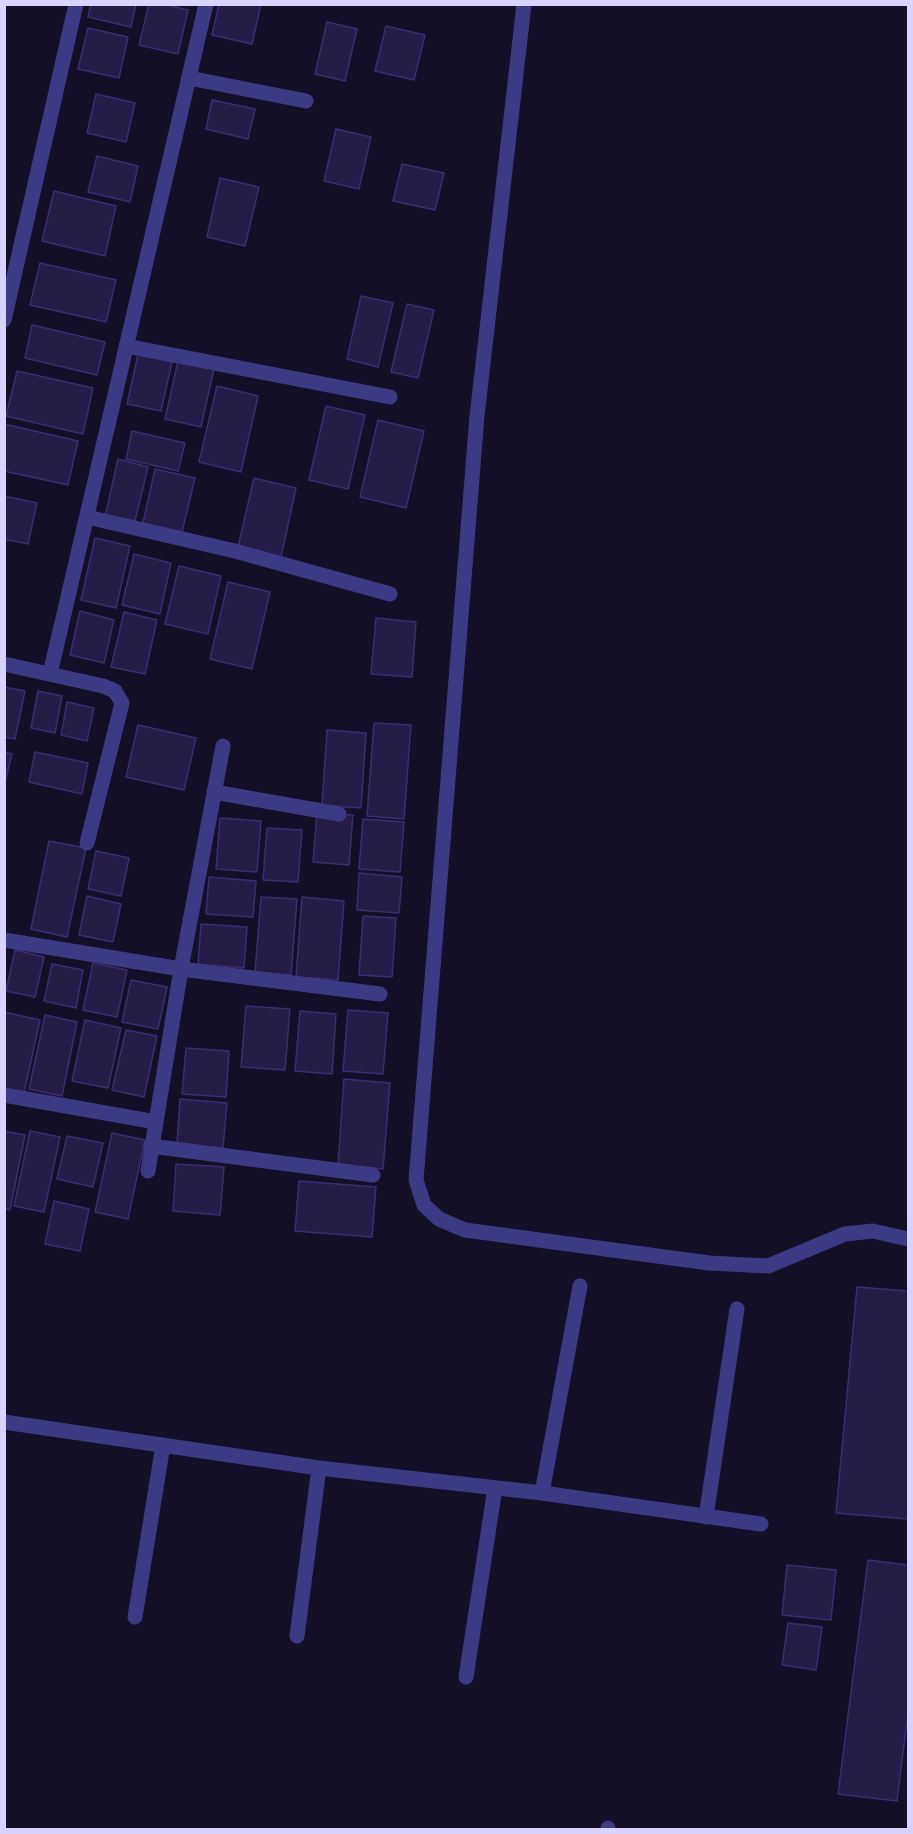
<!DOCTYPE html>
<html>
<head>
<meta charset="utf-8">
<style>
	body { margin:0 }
	#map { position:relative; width:913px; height:1834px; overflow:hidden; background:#130f26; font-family:"Open Sans",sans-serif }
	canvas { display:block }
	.frame { position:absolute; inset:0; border:6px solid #d9d4ff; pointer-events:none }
</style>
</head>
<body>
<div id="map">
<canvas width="913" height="1834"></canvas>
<div class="frame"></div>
</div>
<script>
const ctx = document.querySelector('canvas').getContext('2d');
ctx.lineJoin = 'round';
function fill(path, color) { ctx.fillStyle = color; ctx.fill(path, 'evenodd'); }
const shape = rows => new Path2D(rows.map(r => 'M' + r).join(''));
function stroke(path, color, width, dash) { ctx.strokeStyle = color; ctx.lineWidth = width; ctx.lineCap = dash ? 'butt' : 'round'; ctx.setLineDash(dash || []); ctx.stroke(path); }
const building = shape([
	[91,4,136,4,131,27,88,17,91,4],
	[149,4,163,4,188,10,178,54,139,45,149,4],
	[219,4,261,4,252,44,212,35,219,4],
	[327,22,357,29,345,81,315,74,327,22],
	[386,26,425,35,414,80,375,71,386,26],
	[88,28,128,37,119,78,78,69,88,28],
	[96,94,135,103,126,142,87,133,96,94],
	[212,100,255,109,248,139,206,129,212,100],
	[336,129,371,137,359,189,324,181,336,129],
	[97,156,138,166,130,202,88,192,97,156],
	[402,164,444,173,435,210,393,201,402,164],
	[220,178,259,187,245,246,207,237,220,178],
	[54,191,116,206,105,256,42,241,54,191],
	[40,263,116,280,106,322,30,305,40,263],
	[361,296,393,303,378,367,347,359,361,296],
	[407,304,434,310,418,378,391,372,407,304],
	[32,325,105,342,97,375,25,358,32,325],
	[139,350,173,358,161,411,127,404,139,350],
	[178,361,214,369,201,427,165,419,178,361],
	[17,371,93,388,83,434,6,416,17,371],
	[217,386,258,396,241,472,199,462,217,386],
	[326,406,365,415,348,489,309,480,326,406],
	[378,420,424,431,406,508,360,497,378,420],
	[4,424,78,441,68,485,4,471,4,424],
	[132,431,185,443,178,471,126,459,132,431],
	[118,459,148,467,134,525,105,517,118,459],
	[155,469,195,478,181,536,142,527,155,469],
	[254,478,296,488,281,557,238,547,254,478],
	[4,496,37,503,28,544,4,539,4,496],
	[95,538,130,546,116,608,81,600,95,538],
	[134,554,171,563,160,614,122,605,134,554],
	[179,566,221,576,208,634,165,624,179,566],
	[228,582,270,592,252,669,210,659,228,582],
	[80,611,114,620,104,663,70,655,80,611],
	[124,612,157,620,145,674,111,667,124,612],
	[376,618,416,622,412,677,371,674,376,618],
	[4,687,25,691,15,739,4,737,4,687],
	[38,691,62,696,55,733,31,728,38,691],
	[67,702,94,708,87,741,61,735,67,702],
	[374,723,411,725,404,819,367,816,374,723],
	[138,725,196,738,184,790,126,777,138,725],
	[327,730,366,733,361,808,322,805,327,730],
	[4,752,12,754,4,786,4,752],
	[35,752,88,763,82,794,29,782,35,752],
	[317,813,353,815,349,865,313,862,317,813],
	[220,818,261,821,257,872,216,869,220,818],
	[363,819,404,822,400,872,359,869,363,819],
	[267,828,302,830,298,882,263,880,267,828],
	[49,841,86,848,67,937,31,929,49,841],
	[96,851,129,858,121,896,88,889,96,851],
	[359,873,402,877,399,913,357,910,359,873],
	[209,877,256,881,253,917,206,914,209,877],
	[87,896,121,904,113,942,79,935,87,896],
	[261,897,297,899,291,975,255,972,261,897],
	[302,897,344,901,338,980,296,977,302,897],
	[363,916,396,918,392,977,359,975,363,916],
	[201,924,247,927,244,968,198,964,201,924],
	[15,950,44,957,35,997,6,991,15,950],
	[93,963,127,970,117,1017,83,1010,93,963],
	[52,964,83,970,76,1008,44,1001,52,964],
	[131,980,167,987,158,1029,122,1022,131,980],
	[246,1006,290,1009,285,1070,241,1067,246,1006],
	[348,1010,388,1013,383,1074,343,1071,348,1010],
	[300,1011,336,1014,332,1074,295,1071,300,1011],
	[4,1012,40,1020,24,1093,4,1088,4,1012],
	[45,1015,77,1022,62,1096,29,1089,45,1015],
	[85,1020,121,1028,108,1088,72,1081,85,1020],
	[126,1030,157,1036,144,1097,112,1090,126,1030],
	[186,1048,229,1051,226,1097,182,1094,186,1048],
	[344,1079,390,1083,383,1169,338,1165,344,1079],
	[180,1099,227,1103,223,1148,177,1144,180,1099],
	[4,1131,25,1135,10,1210,4,1208,4,1131],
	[30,1131,60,1137,44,1212,14,1206,30,1131],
	[112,1133,145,1140,128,1219,95,1212,112,1133],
	[67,1136,103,1143,93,1187,57,1179,67,1136],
	[176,1164,224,1167,220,1215,173,1211,176,1164],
	[299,1181,376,1187,372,1237,295,1231,299,1181],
	[54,1201,89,1209,80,1251,45,1244,54,1201],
	[857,1287,908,1291,908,1519,836,1513,857,1287],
	[868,1560,908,1565,908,1713,897,1801,838,1794,868,1560],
	[787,1565,836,1570,831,1620,782,1615,787,1565],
	[788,1623,822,1627,816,1670,782,1665,788,1623]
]);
fill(building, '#241b47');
stroke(building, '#3b2d73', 1.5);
stroke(shape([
	[524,4,477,416,416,1180,424,1205,439,1219,465,1230,709,1263,768,1266,845,1234,873,1231,908,1239],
	[189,78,306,101],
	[4,320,76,4],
	[126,346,390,397],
	[87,517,235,551,390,594],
	[4,664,103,686,115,691,122,703,87,843],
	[50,674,206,4],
	[223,746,181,969,380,994],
	[214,792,339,814],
	[4,940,181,969,156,1122,4,1095],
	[151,1146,373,1175],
	[148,1171,156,1122],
	[4,1422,319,1468,542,1493,761,1524],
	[542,1493,580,1286],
	[706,1517,737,1309],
	[135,1617,163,1445],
	[297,1636,319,1468],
	[466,1677,495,1488],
	[608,1830,608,1828]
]), '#3d3a85', 15);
</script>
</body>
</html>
